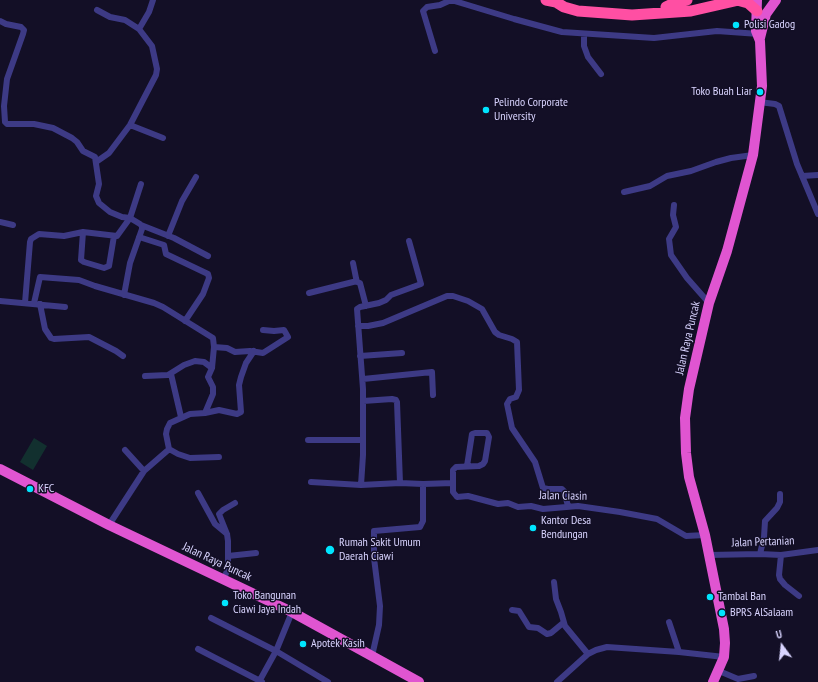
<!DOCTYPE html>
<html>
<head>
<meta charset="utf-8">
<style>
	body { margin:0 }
	#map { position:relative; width:818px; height:682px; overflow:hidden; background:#130f26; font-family:"PT Sans Narrow",sans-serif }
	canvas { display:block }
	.north { position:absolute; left:762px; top:626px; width:40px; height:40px; -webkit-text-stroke:3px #130f26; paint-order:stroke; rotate:345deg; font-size:11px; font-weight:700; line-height:16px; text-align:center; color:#d9d4ff }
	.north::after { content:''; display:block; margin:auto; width:14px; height:18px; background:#d9d4ff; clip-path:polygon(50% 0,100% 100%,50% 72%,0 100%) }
</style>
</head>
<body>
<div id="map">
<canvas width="818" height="682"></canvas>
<div class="north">U</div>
</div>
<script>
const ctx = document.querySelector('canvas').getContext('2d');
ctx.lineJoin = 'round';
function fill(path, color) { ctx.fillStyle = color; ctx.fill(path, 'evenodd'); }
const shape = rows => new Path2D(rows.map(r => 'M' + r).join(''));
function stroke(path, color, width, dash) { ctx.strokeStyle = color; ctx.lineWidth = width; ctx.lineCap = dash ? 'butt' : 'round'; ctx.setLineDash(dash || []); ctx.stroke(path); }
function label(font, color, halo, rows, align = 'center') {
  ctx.font = font + ' "PT Sans Narrow",sans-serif'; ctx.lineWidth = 3; ctx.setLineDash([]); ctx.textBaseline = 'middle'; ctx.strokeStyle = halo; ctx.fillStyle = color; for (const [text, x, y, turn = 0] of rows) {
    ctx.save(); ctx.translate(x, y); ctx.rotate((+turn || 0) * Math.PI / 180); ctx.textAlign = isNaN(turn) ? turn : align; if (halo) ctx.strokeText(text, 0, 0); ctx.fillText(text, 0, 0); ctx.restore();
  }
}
fill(shape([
	[34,438,47,446,33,470,20,462]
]), '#12302f');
stroke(shape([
	[451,0,514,19,562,32,654,38,717,31,759,34],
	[0,21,6,24,21,27,24,30,23,34,7,79,4,106,5,122,7,124,34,124,53,128,72,138,77,142,83,151,95,157,99,184,96,196,99,203,110,212,122,217,130,218,140,224,142,226,142,229,130,263,124,295],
	[139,29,149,12,153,0],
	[584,34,584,46,588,57,601,74],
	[435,51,423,11,427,7,440,5,451,0],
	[759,102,775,104,779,106,797,164,818,214],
	[130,125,163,138],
	[96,162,109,153,130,125,156,75,157,69,152,46,139,29,125,20,110,17,97,10],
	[802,176,818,175],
	[624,192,650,186,667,176,691,171,716,162,731,158,753,155],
	[674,205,673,215,676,227,669,239,671,255,687,278,709,303],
	[0,222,13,225],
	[141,225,174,238,208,256],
	[83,232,81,260,84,262,104,268,109,266,114,236],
	[168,236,182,201,196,177],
	[139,237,164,245,166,254,208,274,209,278,203,294,185,321],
	[409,241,421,284,391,295,386,300,379,303,360,307,357,309,363,389,363,455,361,485,400,483,423,484],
	[353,263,356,278,357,282,360,283,366,306],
	[309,293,357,281],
	[0,301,65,307],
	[25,303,30,242,31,239,39,234,64,236,83,232,117,236,130,218,141,184],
	[34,303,40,277,79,280,95,286,154,303,163,307,213,338,214,347,227,348,235,352,250,351,263,353,288,337,284,330,274,331,263,330],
	[40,304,45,329,51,338,54,339,89,337,116,351,123,356],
	[358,326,368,326,383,323,447,296,453,296,468,301,482,309,495,332,499,335,512,339,517,342,519,390,516,397,510,399,507,404,512,428,535,462,543,488,548,489,562,489,564,491,568,506],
	[360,356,402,353],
	[171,374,181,417],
	[145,376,168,375,184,365,195,361,204,362,212,368],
	[363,379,432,372,433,395],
	[363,401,392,399,396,400,397,402,400,483],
	[205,413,219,410,237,414,241,412,239,385,241,377,246,363,254,351],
	[308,440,363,440],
	[169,449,178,454,190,458,219,457],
	[125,450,144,471],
	[467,466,472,434,475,433,487,433,489,437,485,461,483,464,479,466,456,467,453,470,453,492,457,497,468,496,498,504,508,503,518,507,531,506,543,509,578,506,620,512,657,519,686,536,705,535],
	[311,482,361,485],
	[198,493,215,524,227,534],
	[109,525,144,471,167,451,169,449,166,434,167,429,170,423,190,414,205,413,213,394,213,387,208,377,212,368,214,347],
	[760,554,764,537,765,521,777,508,780,502,780,494],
	[709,555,760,554,781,555,818,550],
	[781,555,779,575,780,579,785,585,799,596],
	[228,556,256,553],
	[223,580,228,569,228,541,227,534,219,514,223,510,235,503],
	[554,582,556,599,561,612,565,626,588,654],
	[512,610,519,611,529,627,538,628,547,634,551,633,563,623],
	[211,618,276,651,328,682],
	[669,622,679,652],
	[198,649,262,682],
	[372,656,379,625,380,606,374,558,374,531,420,527,423,521,423,484,453,483],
	[719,671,738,679,754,676],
	[260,680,276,651,292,612],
	[557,682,588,654,596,650,607,647,679,652,724,657]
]), '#3d3a85', 6);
stroke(shape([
	[760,38,766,14,776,0],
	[0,469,109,525,292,612,419,682],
	[713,682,724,657,725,643,724,629,705,535,689,477,686,453,685,418,689,389,709,303,727,251,753,155,762,86,760,41,756,31,757,0]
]), '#e055d1', 10);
stroke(shape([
	[546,0,556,2,564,7,578,11,632,15,691,11,739,0],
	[737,0,748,3,757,11],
	[666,7,674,3,687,0]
]), '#ff4fa3', 11);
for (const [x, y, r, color] of [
	[736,25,4,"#00e5ff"],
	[760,92,4,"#00e5ff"],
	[486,110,4,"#00e5ff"],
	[30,489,4,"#00e5ff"],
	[533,528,4,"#00e5ff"],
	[330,550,5,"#00e5ff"],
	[710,597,4,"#00e5ff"],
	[225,603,4,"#00e5ff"],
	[722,613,4,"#00e5ff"],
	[303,644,4,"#00e5ff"]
]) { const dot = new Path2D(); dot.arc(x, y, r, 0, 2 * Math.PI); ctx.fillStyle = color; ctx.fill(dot); stroke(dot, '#130f26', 1.5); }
label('12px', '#d9d4ff', '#130f26', [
	["Polisi Gadog",744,25],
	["Toko Buah Liar",752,92,"right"],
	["Pelindo Corporate",494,103],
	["University",494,117],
	["KFC",38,489],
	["Kantor Desa",541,521],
	["Bendungan",541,535],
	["Rumah Sakit Umum",339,543],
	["Daerah Ciawi",339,557],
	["Toko Bangunan",233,596],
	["Ciawi Jaya Indah",233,610],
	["Tambal Ban",718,597],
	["BPRS AlSalaam",730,613],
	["Apotek Kasih",311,644]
], 'left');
label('12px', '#d9d4ff', '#130f26', [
	["Jalan Raya Puncak",688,338,-77],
	["Jalan Ciasin",563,496,1],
	["Jalan Pertanian",763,542,-2],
	["Jalan Raya Puncak",217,562,25]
]);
</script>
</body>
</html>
